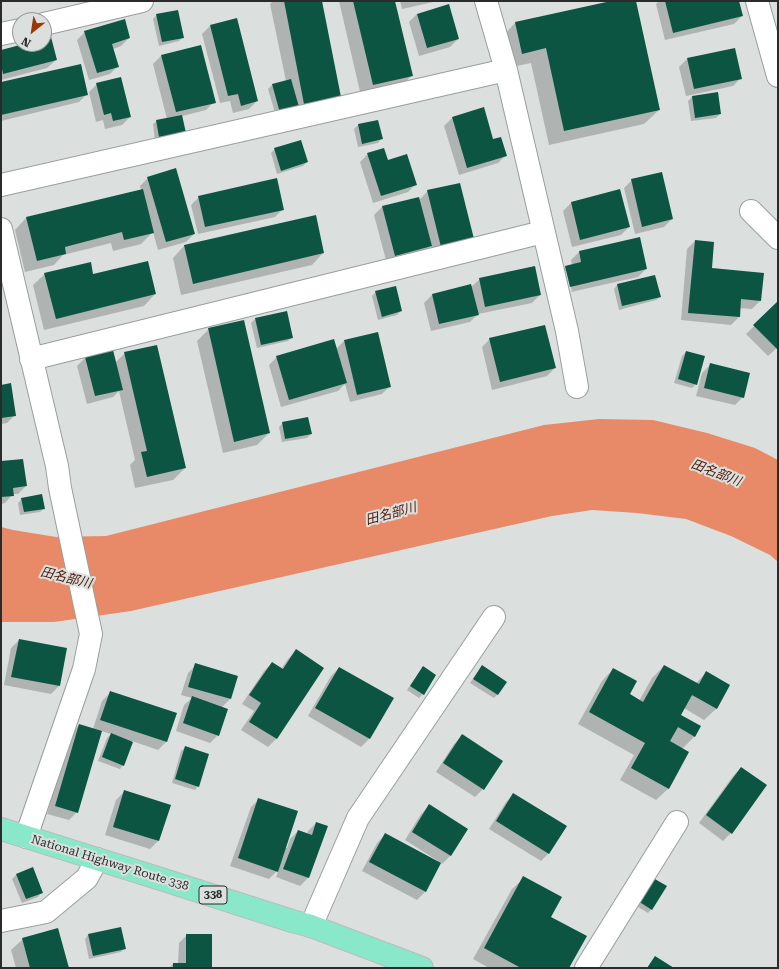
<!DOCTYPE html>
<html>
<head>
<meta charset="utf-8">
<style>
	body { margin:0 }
	#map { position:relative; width:779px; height:969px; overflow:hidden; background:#dbe0de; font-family:"Roboto Serif",serif }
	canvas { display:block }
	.frame { position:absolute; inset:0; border:2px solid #2a2b2b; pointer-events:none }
	.north { position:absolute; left:12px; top:12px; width:40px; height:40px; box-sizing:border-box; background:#dbe0de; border:1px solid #949896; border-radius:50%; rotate:210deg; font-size:11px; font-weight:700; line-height:16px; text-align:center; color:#2a2b2b }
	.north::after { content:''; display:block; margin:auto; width:14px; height:18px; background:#9b3704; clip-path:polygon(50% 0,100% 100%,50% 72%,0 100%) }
</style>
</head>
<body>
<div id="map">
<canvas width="779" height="969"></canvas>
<div class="frame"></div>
<div class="north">N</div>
</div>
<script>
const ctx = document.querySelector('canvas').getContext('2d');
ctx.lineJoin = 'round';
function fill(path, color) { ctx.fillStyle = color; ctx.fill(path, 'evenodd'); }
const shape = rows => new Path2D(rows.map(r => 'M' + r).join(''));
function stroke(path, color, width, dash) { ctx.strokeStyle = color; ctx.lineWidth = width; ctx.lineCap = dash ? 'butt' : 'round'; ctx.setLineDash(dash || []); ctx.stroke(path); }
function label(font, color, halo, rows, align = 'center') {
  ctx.font = font + ' "Roboto Serif","Noto Sans JP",serif'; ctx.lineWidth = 4; ctx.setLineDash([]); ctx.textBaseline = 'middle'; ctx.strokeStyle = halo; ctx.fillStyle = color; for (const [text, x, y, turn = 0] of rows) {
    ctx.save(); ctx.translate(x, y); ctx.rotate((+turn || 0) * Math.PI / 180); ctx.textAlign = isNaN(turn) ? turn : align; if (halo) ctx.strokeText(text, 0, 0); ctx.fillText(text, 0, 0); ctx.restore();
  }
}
fill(shape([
	[599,419,653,420,707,433,755,448,778,460,778,562,770,555,731,536,686,519,637,513,592,510,552,516,131,611,54,622,1,622,1,527,13,530,56,537,106,536,544,425]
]), '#e88a67');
fill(shape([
	[273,1,321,1,328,108,276,116,268,89,272,85,286,81,270,4],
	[339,1,394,1,411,76,400,88,361,96],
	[400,1,438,1,402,9],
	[616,1,635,1,659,110,644,124,549,145,531,63,507,68,501,38,515,23],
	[659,1,738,1,742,16,734,24,665,40,656,4],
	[417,14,458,39,450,47,419,56,409,22],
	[157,15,183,37,179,41,159,46,153,19],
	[210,26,257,101,249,109,233,113,230,101,220,103,202,34],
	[85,32,129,38,121,46,113,49,118,66,110,74,89,80,77,40],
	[44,40,56,60,47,68,1,80,1,51,28,44,44,44],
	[161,56,214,102,206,110,182,116,185,132,155,141,153,124,157,121,167,119,153,64],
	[687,59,741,78,733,86,686,96,679,67],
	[1,84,87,94,79,102,1,121],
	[97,84,130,117,122,125,105,129,103,120,96,122,89,92],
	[717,93,720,114,716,118,691,121,688,101,692,97],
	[452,118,493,140,506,155,498,163,459,175,444,126],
	[377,121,381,139,378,143,358,147,354,129,358,125],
	[275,149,307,162,303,166,277,174,271,153],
	[368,154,416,184,408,192,373,203,360,162],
	[148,178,194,234,186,242,158,250,153,232,141,244,113,251,111,243,63,255,54,265,25,272,15,230,26,218,141,190,140,186],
	[632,180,672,219,664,227,635,234,624,188],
	[428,191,472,238,433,254,431,246,423,254,387,264,374,215,382,207,418,198,419,200],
	[199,197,283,209,275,217,198,234,191,205],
	[571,203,629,227,621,235,572,247,563,211],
	[315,216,323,253,312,265,181,295,173,258,184,246],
	[639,239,646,269,638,277,562,294,557,275,565,267,572,265,571,260,579,252],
	[565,271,567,271,572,291,570,292],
	[695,241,711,269,760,301,752,309,739,308,739,317,731,325,681,320,687,249],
	[45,274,93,275,155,294,144,306,44,330,33,285],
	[480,279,540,295,532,303,478,314,470,322,431,331,424,303,432,295,471,287],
	[617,285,660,297,656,300,619,310,614,289],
	[376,292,401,311,397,315,378,320,372,296],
	[778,303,778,347,768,356,746,334],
	[255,319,292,337,288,341,257,348,251,323],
	[209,329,269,433,257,445,223,453,197,341],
	[490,339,555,368,547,376,492,390,482,347],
	[344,341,390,386,382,394,350,402,345,384,338,391,281,407,269,365,277,357,336,349],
	[686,352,696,384,692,388,674,383,682,356],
	[125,353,185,468,173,480,135,488,130,465,135,460,119,391,113,397,87,404,77,366,85,358,115,363],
	[710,365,743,397,735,405,696,396,702,373],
	[1,386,15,415,7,423,1,424],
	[283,423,311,434,307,438,282,442,279,427],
	[1,462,26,486,18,494,13,494,5,503,1,504],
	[22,499,44,508,40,512,20,515,18,503],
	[19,640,59,686,51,694,4,685,11,648],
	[296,651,323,668,276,739,268,747,241,730,254,711,242,704,264,671,272,663,281,669,288,659],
	[196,665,230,699,221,708,218,735,210,743,176,731,184,705,192,698,181,695,188,673],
	[664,666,695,684,706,673,729,685,716,709,704,720,684,708,680,716,700,727,694,737,682,749,688,753,668,789,656,800,620,780,634,755,578,724,602,681,613,669,628,695,639,701,652,678],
	[423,667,423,694,419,698,407,690],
	[482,667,498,694,494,698,470,683],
	[339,668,392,699,369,739,361,747,308,716,331,676],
	[110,693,175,714,166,742,158,750,132,741,123,765,120,769,98,761,107,738,111,734,101,731,77,812,69,820,47,814,71,733,79,725,93,729,102,701],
	[462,736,501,762,483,789,475,797,436,772,454,744],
	[185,748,198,786,195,790,172,783,181,751],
	[741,768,731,833,723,841,699,823,733,776],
	[124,792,158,841,150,849,105,835,116,800],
	[514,794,549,853,541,861,489,829,506,802],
	[259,799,285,848,287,848,290,839,298,831,307,834,308,831,316,823,308,878,300,886,276,877,279,869,269,879,230,866,251,807],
	[429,806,467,829,450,856,442,864,440,862,425,892,417,900,362,871,377,843,385,835,437,862,438,861,405,840,421,814],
	[32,869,41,893,38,897,22,903,12,879,16,875],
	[524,878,550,917,568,968,489,968,473,959,512,889],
	[649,883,652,909,648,913,635,905],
	[88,935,125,948,121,952,89,959,85,939],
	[187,935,211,968,169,968,173,964,178,964,179,943],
	[23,939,68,968,16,968,11,950]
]), '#0003');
fill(shape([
	[284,1,322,1,341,97,304,104],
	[353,1,395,1,413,76,373,85],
	[611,1,636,1,660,110,564,131,546,48,522,54,515,22],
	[665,1,739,1,743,16,673,33],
	[449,4,459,39,427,48,417,14],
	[178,10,184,38,162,42,156,14],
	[237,18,258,101,241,106,238,94,228,96,210,25],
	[125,19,130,38,112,44,119,67,97,73,84,31],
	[51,37,57,60,3,74,1,64,1,50,24,44,44,44,44,39],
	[201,45,216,103,176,112,161,55],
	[735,48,742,79,694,89,687,58],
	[81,64,88,95,1,115,1,82],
	[121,77,131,117,113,121,111,113,104,115,96,83],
	[291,79,299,107,280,113,272,84],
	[718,92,721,114,695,118,692,96],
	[484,107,493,139,501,137,507,156,467,168,452,117],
	[182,115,186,133,159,137,156,120],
	[378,120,383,139,362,144,358,124],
	[301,140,308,162,281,171,274,148],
	[384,148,388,160,407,154,417,185,381,196,367,153],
	[176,168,195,234,166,242,147,177],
	[662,172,673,219,642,227,631,179],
	[277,178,284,210,205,227,198,196],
	[460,183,474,239,441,247,427,190],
	[143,189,154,233,124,240,122,232,65,247,66,254,37,261,26,217],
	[620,189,630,227,580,240,571,202],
	[419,197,432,246,395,256,382,206],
	[316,215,324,253,193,284,184,245],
	[640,237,647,269,570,287,565,266,581,262,579,251],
	[695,240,714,242,712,268,764,273,761,301,741,299,740,317,688,313],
	[148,261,156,294,56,319,44,273,91,262,93,274],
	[535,266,541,295,485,307,479,278],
	[655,275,661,297,622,306,617,284],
	[471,284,479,315,439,324,432,294],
	[396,286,402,311,382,317,375,291],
	[778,301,778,348,777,349,753,325],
	[287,311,293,338,261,345,255,318],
	[244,320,270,433,234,442,208,328],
	[545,325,556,368,500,382,489,338],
	[378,332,391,387,357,395,344,340],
	[334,339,347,383,289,400,276,356],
	[157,345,186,468,147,477,141,452,147,451,124,352],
	[113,350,123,390,95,396,85,357],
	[686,351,705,356,697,385,678,379],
	[710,363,750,373,744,398,704,388],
	[11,383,16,416,1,418,1,385],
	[308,417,312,434,285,439,282,422],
	[23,459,27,486,13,488,14,496,1,497,1,461],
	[42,494,45,509,24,512,21,498],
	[19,639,67,648,60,686,11,677],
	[296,649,324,668,277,739,249,722,261,703,249,695,272,662,283,669],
	[195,663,238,676,231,699,188,687],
	[482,665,507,682,498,695,473,679],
	[664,665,699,684,706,671,730,685,717,709,692,695,681,715,701,726,695,737,678,727,670,741,689,752,669,789,631,768,645,743,589,712,613,668,637,681,630,694,643,702],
	[423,666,436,675,424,695,410,686],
	[339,667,394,698,370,739,315,708],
	[110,691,177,713,167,742,100,720],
	[192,696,228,709,219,736,183,723],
	[79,724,102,731,78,813,55,806],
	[111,733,133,742,124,766,102,757],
	[462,734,503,761,484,790,443,763],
	[185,746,209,754,199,787,175,779],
	[741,767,767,785,732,834,706,815],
	[124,790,171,805,159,841,113,827],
	[513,793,567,826,549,854,496,821],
	[258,798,298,811,278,872,238,858],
	[429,804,468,829,451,856,412,832],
	[316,822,328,826,309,878,283,869,298,830,312,835],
	[385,833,441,863,426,892,369,862],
	[33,867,43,893,26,899,16,874],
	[523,876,562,897,551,917,587,936,569,968,521,968,484,948],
	[653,878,667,886,652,910,638,901],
	[121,927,126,949,93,956,88,934],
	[58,928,69,968,30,968,22,938],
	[186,934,212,934,212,968,173,968,173,963,186,963],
	[655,956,674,968,647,968]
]), '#0b5542');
const minor = shape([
	[486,1,506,70,567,331,577,387],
	[757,1,778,76],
	[44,24,142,1],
	[1,34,20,30],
	[1,185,506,70],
	[751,211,778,238],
	[1,229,57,466,60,488,91,634,84,669,26,837],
	[31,359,543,232],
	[1,921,46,912,87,878,97,859],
	[311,926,358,818,494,617],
	[586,968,677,822]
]);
const trunk = shape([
	[1,829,164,880,292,921,311,926,422,968]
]);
stroke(minor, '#999e9c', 24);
stroke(trunk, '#bbb', 24);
stroke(minor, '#fff', 22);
stroke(trunk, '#8ae8ca', 22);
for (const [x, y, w] of [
	[213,895,28]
]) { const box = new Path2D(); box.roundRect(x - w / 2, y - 9, w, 18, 3); ctx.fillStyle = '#dbe0de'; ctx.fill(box); stroke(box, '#2a2b2b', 1); }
label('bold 11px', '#2a2b2b', null, [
	["338",213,895]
]);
label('12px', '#2a2b2b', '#dbe0de', [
	["National Highway Route 338",110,863,17]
]);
label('italic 13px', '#4f1500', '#dbe0de', [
	["田名部川",716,473,21],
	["田名部川",391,514,-15],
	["田名部川",66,578,14]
]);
</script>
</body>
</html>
